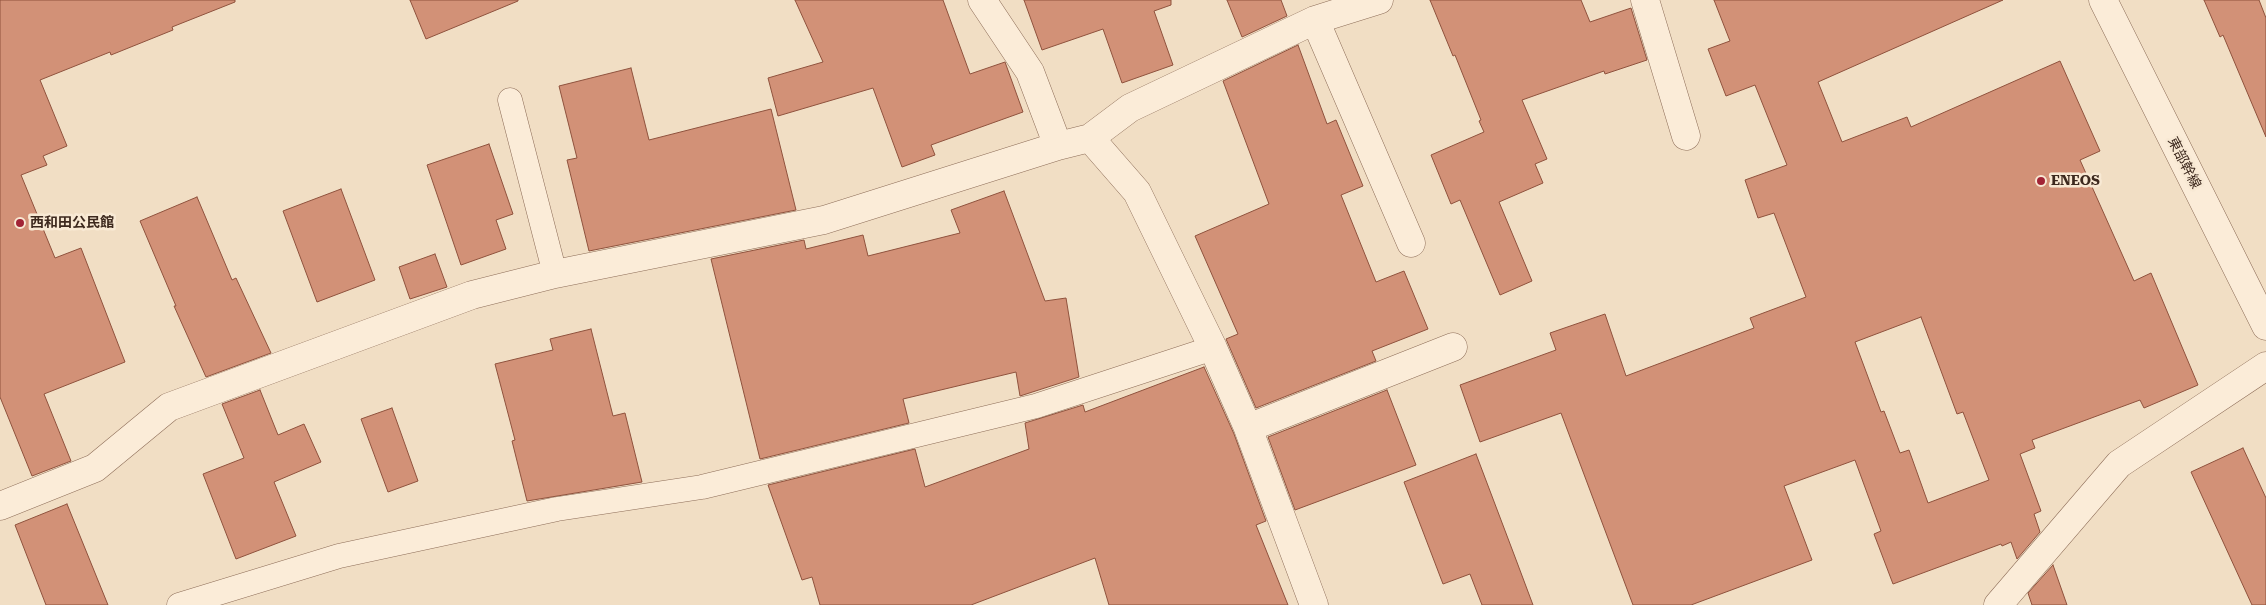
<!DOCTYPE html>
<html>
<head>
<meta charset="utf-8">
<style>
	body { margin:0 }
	canvas { display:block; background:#f1dec4 }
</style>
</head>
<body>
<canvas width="2266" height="605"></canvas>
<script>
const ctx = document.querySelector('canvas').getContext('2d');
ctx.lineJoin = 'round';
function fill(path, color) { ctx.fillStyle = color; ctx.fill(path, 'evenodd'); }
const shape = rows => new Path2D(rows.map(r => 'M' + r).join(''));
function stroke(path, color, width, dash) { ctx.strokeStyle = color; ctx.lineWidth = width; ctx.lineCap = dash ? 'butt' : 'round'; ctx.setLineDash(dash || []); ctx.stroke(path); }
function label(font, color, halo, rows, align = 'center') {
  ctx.font = font + ' "Roboto Serif","Noto Sans JP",serif'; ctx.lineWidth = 5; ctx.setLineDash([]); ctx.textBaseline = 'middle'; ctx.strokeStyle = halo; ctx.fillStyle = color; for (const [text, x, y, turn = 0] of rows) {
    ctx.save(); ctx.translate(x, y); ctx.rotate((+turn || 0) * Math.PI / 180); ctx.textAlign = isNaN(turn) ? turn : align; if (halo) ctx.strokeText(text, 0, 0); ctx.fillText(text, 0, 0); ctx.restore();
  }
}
const building = shape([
	[0,0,235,0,235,2,172,27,173,30,111,55,110,52,40,80,67,146,43,156,47,165,21,175,55,258,81,248,125,362,44,394,71,461,32,476,0,397,0,0],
	[410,0,518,0,518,1,426,39,410,0],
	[795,0,943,0,970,74,1005,62,1023,112,931,145,935,155,902,167,873,88,778,116,768,78,823,62,795,0],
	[1024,0,1171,0,1171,5,1154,11,1173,65,1122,83,1103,29,1042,50,1024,0],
	[1227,0,1281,0,1287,16,1242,37,1227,0],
	[1430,0,1581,0,1590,22,1631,8,1647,60,1605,74,1604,71,1522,100,1547,159,1535,164,1543,183,1499,202,1532,281,1500,295,1460,200,1451,204,1431,155,1484,132,1479,121,1481,120,1455,55,1453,56,1430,0],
	[1714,0,2003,0,1818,82,1842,142,1907,117,1911,127,2060,61,2100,151,2080,160,2134,281,2151,273,2198,385,2144,408,2140,400,2032,440,2035,448,2020,454,2041,511,2034,514,2040,532,2017,559,2011,542,2002,546,2001,544,1893,584,1874,534,1881,531,1855,460,1784,486,1812,560,1691,605,1633,605,1561,413,1480,442,1460,385,1556,350,1550,333,1605,314,1626,376,1754,328,1750,318,1806,297,1774,213,1758,218,1745,180,1787,165,1755,85,1726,96,1708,49,1730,41,1714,0],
	[1921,317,1957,414,1963,412,1989,480,1928,503,1909,450,1900,453,1884,411,1881,412,1855,342,1921,317],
	[2204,0,2259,0,2266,18,2266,137,2223,35,2220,37,2204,0],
	[1298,45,1327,124,1336,120,1363,186,1341,195,1376,282,1404,271,1428,329,1372,351,1376,361,1256,408,1226,339,1238,334,1195,236,1269,204,1223,81,1298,45],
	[631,68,649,140,771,109,796,210,589,251,567,160,577,158,559,86,631,68],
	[489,144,513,214,496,220,506,249,461,265,427,165,489,144],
	[341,189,375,280,317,302,283,211,341,189],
	[1004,191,1045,301,1066,298,1079,377,1020,396,1016,372,903,399,909,423,760,459,711,259,804,240,806,249,863,235,868,256,960,233,951,210,1004,191],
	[197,197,232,280,236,278,271,353,206,377,174,306,176,306,140,221,197,197],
	[435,254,447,287,410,299,399,267,435,254],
	[591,329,613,416,625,413,642,482,527,501,512,441,515,440,495,364,553,350,550,339,591,329],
	[1204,367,1234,434,1266,521,1256,525,1288,605,1109,605,1095,558,971,605,820,605,812,577,802,580,768,485,915,449,925,487,1029,449,1025,423,1083,405,1085,412,1204,367],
	[260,390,278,435,304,424,321,462,274,482,296,536,236,559,203,474,244,458,222,404,260,390],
	[1387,390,1416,465,1295,510,1268,437,1387,390],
	[392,408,418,481,388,492,361,419,392,408],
	[2243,448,2266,498,2266,605,2252,605,2191,472,2243,448],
	[1476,454,1515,557,1533,605,1482,605,1470,574,1443,584,1404,482,1476,454],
	[67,504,108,605,46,605,15,525,67,504],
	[2053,565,2067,605,2032,605,2028,593,2053,565]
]);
fill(building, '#d29177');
stroke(building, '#8f523d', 1);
const service = shape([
	[510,100,555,274],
	[179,605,339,556,557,509,702,487,1036,406,1213,348]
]);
const minor = shape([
	[982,0,1030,72,1058,146],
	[1645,0,1686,136],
	[1315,20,1411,243],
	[1090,138,1137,192,1213,348,1248,428,1314,605],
	[1248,428,1453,347],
	[0,506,95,468,169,407,472,295,555,274,824,220,1058,146,1090,138,1130,108,1315,20,1379,0],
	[1998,605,2119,464,2266,366]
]);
const tertiary = shape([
	[2103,0,2266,326]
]);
stroke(service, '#8e6e59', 25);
stroke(minor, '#8e6e59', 29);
stroke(tertiary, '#8e6e59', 29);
stroke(service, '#fbecd8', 24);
stroke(minor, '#fbecd8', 28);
stroke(tertiary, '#fbecd8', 28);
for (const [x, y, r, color] of [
	[2041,181,5,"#a22436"],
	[20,223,5,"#a22436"]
]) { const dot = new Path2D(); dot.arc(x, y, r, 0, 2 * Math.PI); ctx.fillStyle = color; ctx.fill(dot); stroke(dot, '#f8e9d4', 2); }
label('14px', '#3d291e', '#f8e9d4', [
	["東部幹線",2184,163,63]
]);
label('bold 14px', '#3d291e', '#f8e9d4', [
	["ENEOS",2051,181],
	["西和田公民館",30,223]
], 'left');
</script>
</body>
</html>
